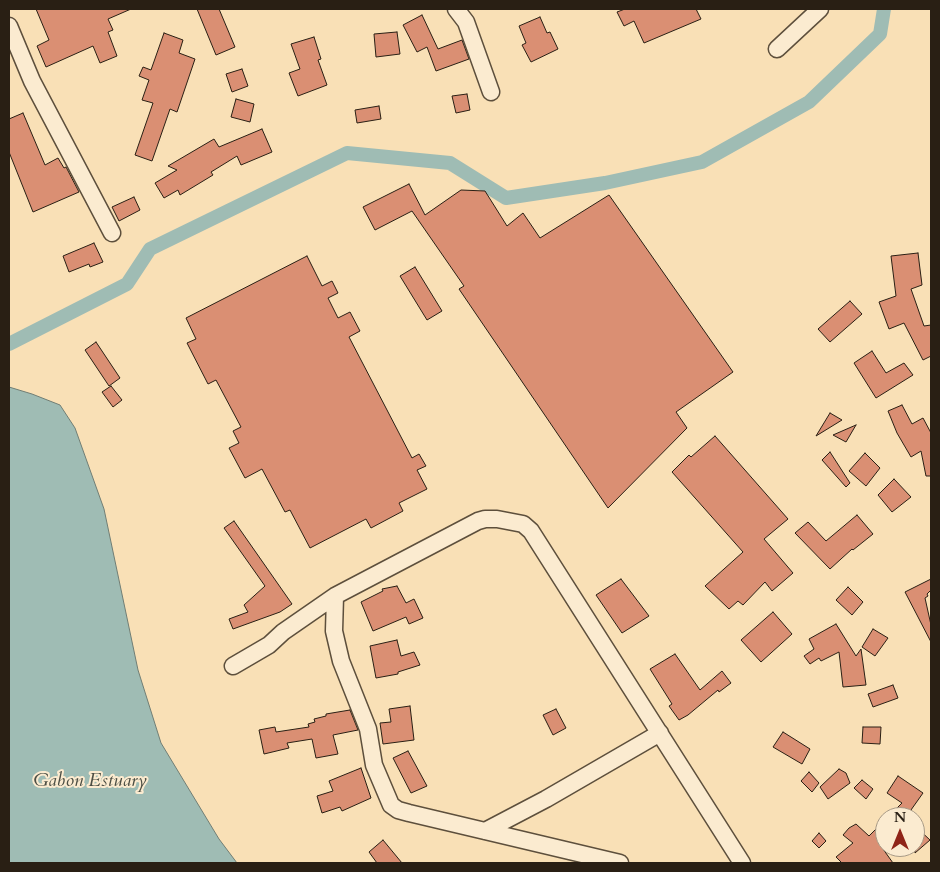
<!DOCTYPE html>
<html>
<head>
<meta charset="utf-8">
<style>
	body { margin:0 }
	#map { position:relative; width:940px; height:872px; overflow:hidden; background:#f9e0b6; font-family:Cardo,serif }
	canvas { display:block }
	.frame { position:absolute; inset:0; border:10px solid #291f14; pointer-events:none }
	.north { position:absolute; left:875px; top:807px; width:50px; height:50px; box-sizing:border-box; background:#fbebd0; border:1px solid #a79985; border-radius:50%; rotate:0deg; font-size:14px; font-weight:700; line-height:20px; text-align:center; color:#291f14 }
	.north::after { content:''; display:block; margin:auto; width:18px; height:22px; background:#8f2418; clip-path:polygon(50% 0,100% 100%,50% 72%,0 100%) }
</style>
</head>
<body>
<div id="map">
<canvas width="940" height="872"></canvas>
<div class="frame"></div>
<div class="north">N</div>
</div>
<script>
const ctx = document.querySelector('canvas').getContext('2d');
ctx.lineJoin = 'round';
function fill(path, color) { ctx.fillStyle = color; ctx.fill(path, 'evenodd'); }
const shape = rows => new Path2D(rows.map(r => 'M' + r).join(''));
function stroke(path, color, width, dash) { ctx.strokeStyle = color; ctx.lineWidth = width; ctx.lineCap = dash ? 'butt' : 'round'; ctx.setLineDash(dash || []); ctx.stroke(path); }
function label(font, color, halo, rows, align = 'center') {
  ctx.font = font + ' Cardo,serif'; ctx.lineWidth = 4; ctx.setLineDash([]); ctx.textBaseline = 'middle'; ctx.strokeStyle = halo; ctx.fillStyle = color; for (const [text, x, y, turn = 0] of rows) {
    ctx.save(); ctx.translate(x, y); ctx.rotate((+turn || 0) * Math.PI / 180); ctx.textAlign = isNaN(turn) ? turn : align; if (halo) ctx.strokeText(text, 0, 0); ctx.fillText(text, 0, 0); ctx.restore();
  }
}
const water = shape([
	[9,387,32,394,60,405,75,428,104,509,138,670,161,743,219,839,237,863,9,863,9,387]
]);
fill(water, '#9fbcb4');
stroke(water, '#707d74', 1);
stroke(shape([
	[9,344,127,284,150,249,347,153,450,163,506,198,605,183,702,162,809,102,880,34,884,9]
]), '#9fbcb4', 14);
const building = shape([
	[36,9,131,9,108,19,113,30,108,32,117,56,100,63,93,46,46,67,37,46,49,40,36,9],
	[197,9,219,9,235,47,216,55,197,9],
	[625,9,696,9,701,19,644,43,634,21,624,26,617,12,625,9],
	[422,15,438,49,462,40,469,59,436,71,427,47,417,52,403,25,422,15],
	[540,17,547,33,550,32,558,49,531,62,522,45,526,43,519,26,540,17],
	[397,32,400,54,376,57,374,34,397,32],
	[164,33,183,40,179,53,195,59,177,112,170,109,152,161,135,155,153,103,142,100,149,80,139,76,143,67,151,70,164,33],
	[314,37,321,59,318,60,327,85,298,96,289,73,300,69,291,44,314,37],
	[242,69,248,86,232,92,226,74,242,69],
	[467,94,470,110,456,113,452,96,467,94],
	[236,99,254,104,250,122,231,117,236,99],
	[379,106,381,119,357,123,355,110,379,106],
	[23,113,45,165,58,158,64,168,66,167,79,192,33,212,9,152,9,119,23,113],
	[262,129,272,152,241,165,237,156,211,172,213,175,180,195,178,190,164,198,155,183,177,170,168,166,214,139,219,147,262,129],
	[409,184,425,215,461,190,485,191,507,226,523,213,540,238,609,195,733,372,676,412,687,428,608,508,459,289,464,286,412,211,375,230,363,207,409,184],
	[134,197,140,210,119,221,112,207,134,197],
	[94,243,103,262,90,267,89,264,69,272,63,256,94,243],
	[918,253,922,285,911,289,924,326,931,325,931,356,923,360,904,323,889,329,879,302,896,296,891,256,918,253],
	[307,256,322,286,332,281,338,293,328,298,338,318,350,312,360,331,349,337,412,458,419,454,426,466,417,470,427,489,399,503,403,511,371,528,366,519,310,548,290,510,285,512,262,469,245,478,229,448,239,443,233,431,241,427,216,380,208,384,187,343,196,339,186,318,307,256],
	[415,267,442,311,427,320,400,276,415,267],
	[850,301,862,314,830,342,818,329,850,301],
	[96,342,120,378,109,386,85,350,96,342],
	[872,351,886,373,904,363,913,375,876,398,854,363,872,351],
	[111,386,122,400,113,407,102,392,111,386],
	[902,405,912,424,923,418,931,433,931,476,926,476,921,451,911,457,897,433,888,411,902,405],
	[830,413,842,420,816,436,830,413],
	[856,425,846,442,833,435,856,425],
	[715,436,788,519,764,539,793,573,772,591,765,582,743,605,738,601,729,609,705,586,743,552,672,472,689,455,691,457,715,436],
	[830,452,850,483,846,487,822,460,830,452],
	[865,453,880,468,866,486,849,471,865,453],
	[894,479,911,497,892,512,878,495,894,479],
	[857,515,873,534,853,550,852,549,830,569,795,533,808,522,826,541,857,515],
	[234,521,292,604,280,612,233,629,229,619,248,612,244,605,265,586,224,528,234,521],
	[621,579,649,616,622,633,596,595,621,579],
	[931,579,931,590,927,594,928,596,925,598,931,625,931,642,905,592,931,579],
	[397,586,406,603,414,599,423,618,409,624,406,617,373,631,361,602,383,591,382,589,397,586],
	[848,587,863,602,852,615,836,600,848,587],
	[773,612,792,634,761,662,741,640,773,612],
	[836,624,856,656,861,649,866,685,843,687,839,652,821,661,819,658,810,664,804,656,814,649,809,639,836,624],
	[873,629,888,638,875,656,862,647,873,629],
	[397,640,401,656,414,652,420,665,398,672,398,674,376,678,370,646,397,640],
	[675,654,700,690,722,671,731,683,719,692,718,690,688,715,679,720,669,706,672,704,650,669,675,654],
	[893,685,898,698,873,707,868,694,893,685],
	[410,706,414,740,383,744,380,723,391,722,389,709,410,706],
	[556,709,566,728,553,735,543,715,556,709],
	[350,710,358,730,333,735,338,754,316,758,312,739,287,743,289,748,264,754,259,730,275,727,276,732,309,727,308,724,315,722,314,719,326,716,326,714,350,710],
	[863,727,881,727,880,744,862,743,863,727],
	[783,732,810,749,802,764,773,747,783,732],
	[408,751,427,786,411,793,393,758,408,751],
	[361,768,371,798,342,811,340,807,322,813,317,796,333,791,329,781,361,768],
	[839,769,846,773,850,783,828,799,820,787,839,769],
	[809,772,819,783,812,792,801,781,809,772],
	[898,776,923,793,906,817,888,817,902,803,887,793,898,776],
	[862,780,873,789,866,799,854,788,862,780],
	[885,820,885,847,883,849,893,863,842,863,836,857,853,843,843,835,849,828,856,824,869,836,885,820],
	[915,826,930,840,915,853,915,826],
	[819,833,826,841,819,848,812,841,819,833],
	[383,840,402,863,377,863,369,852,383,840]
]);
fill(building, '#da8f73');
stroke(building, '#291f14', 1);
const minor = shape([
	[456,9,466,22,491,92],
	[9,26,32,81,112,233],
	[777,49,820,9],
	[335,596,334,631,341,661,368,729,374,765,391,805,398,810,409,813,620,863],
	[233,666,269,645,283,632,335,596,478,521,485,519,497,519,523,524,531,531,742,863],
	[485,831,546,799,660,733]
]);
stroke(minor, '#5d4f3c', 19);
stroke(minor, '#fbebd0', 16);
label('italic 19px', '#4c4e44', '#fbebd0', [
	["Gabon Estuary",90,782]
]);
</script>
</body>
</html>
